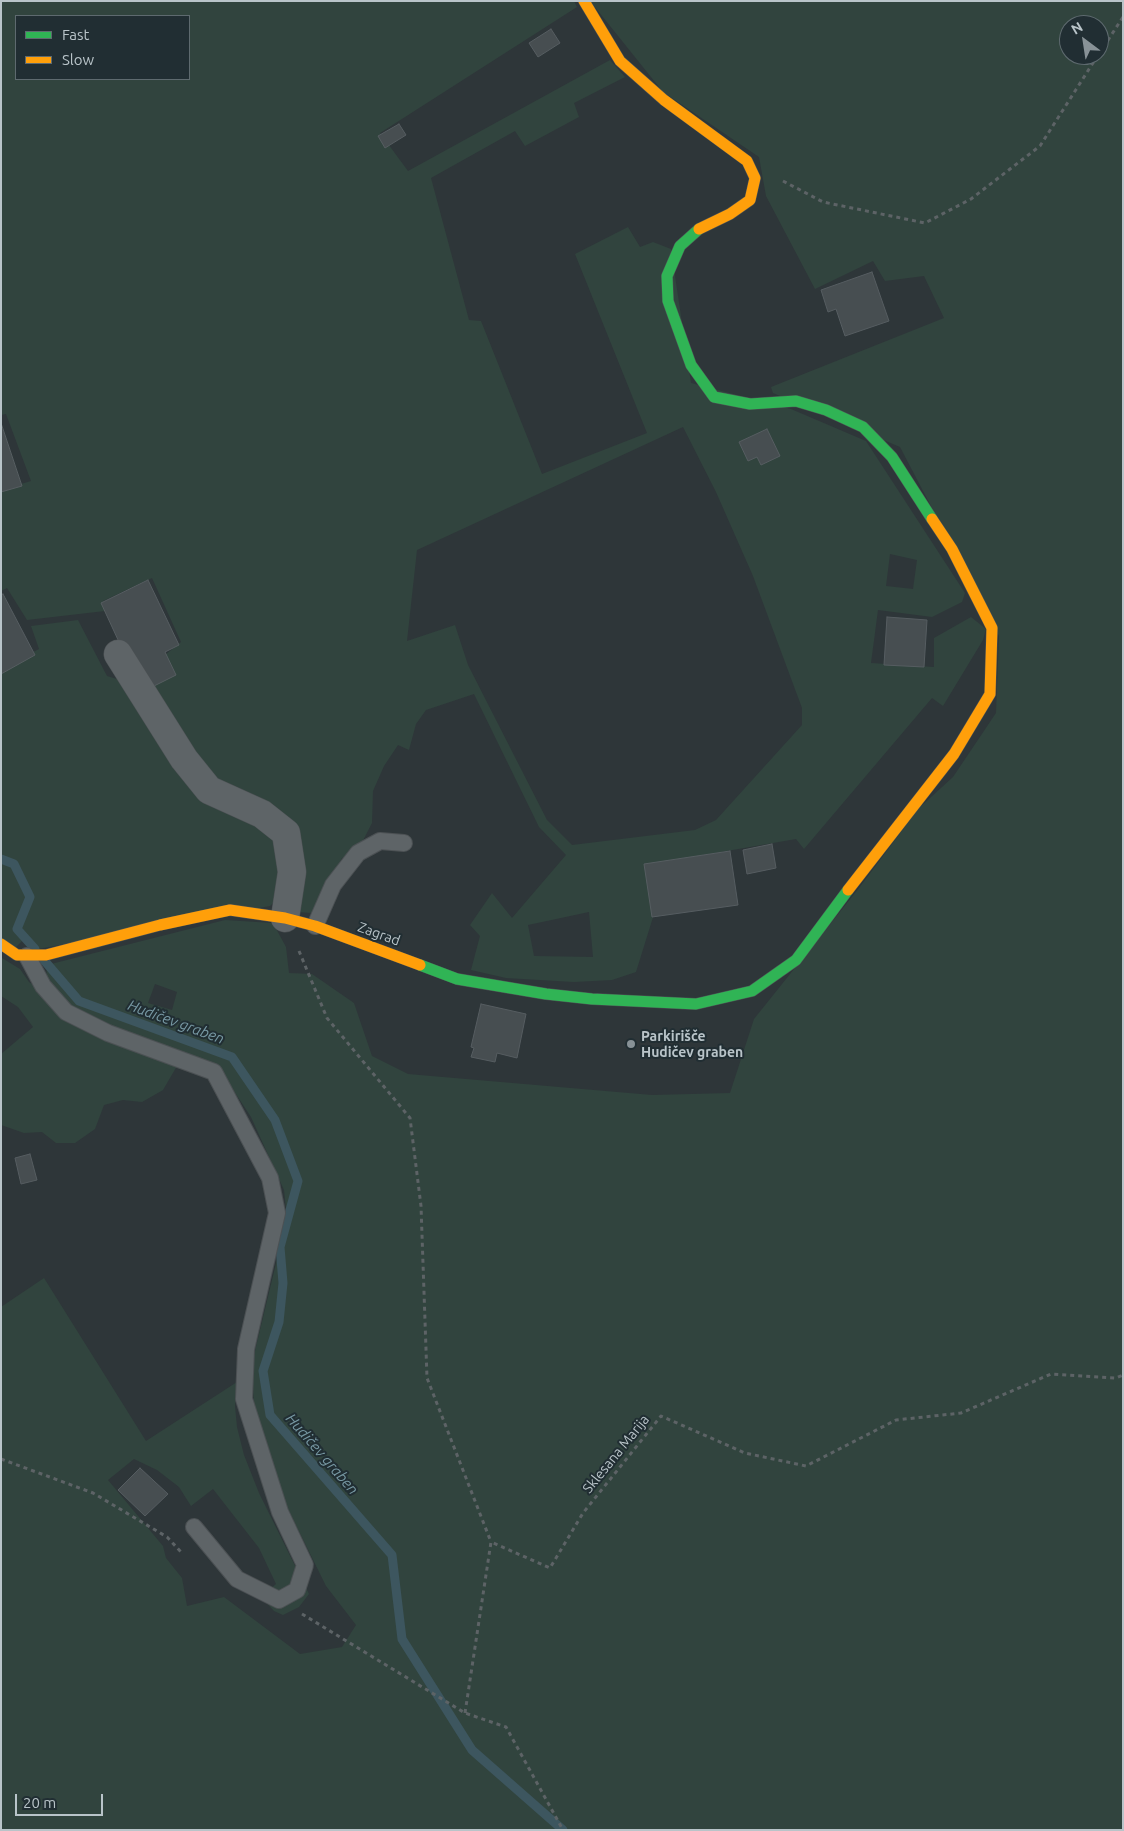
<!DOCTYPE html>
<html>
<head>
<meta charset="utf-8">
<style>
	body { margin:0 }
	#map { position:relative; width:1124px; height:1831px; overflow:hidden; background:#2e3639; font-family:Ubuntu,sans-serif }
	canvas { display:block }
	.frame { position:absolute; inset:0; border:2px solid #b9c4c9; pointer-events:none }
	.legend { position:absolute; left:15px; top:15px; width:175px; height:65px; box-sizing:border-box; background:#212e33; border:1px solid #5e6a6f; margin:0; padding:6px 9px; list-style:none; font-size:15px; color:#b9c4c9 }
	.legend li { display:flex; align-items:center; gap:10px; height:25px }
	.legend b { width:25px; border:1px solid #5e6a6f }
	.north { position:absolute; left:1059px; top:15px; width:50px; height:50px; box-sizing:border-box; background:#212e33; border:1px solid #5e6a6f; border-radius:50%; rotate:329deg; font-size:14px; font-weight:700; line-height:20px; text-align:center; color:#b9c4c9 }
	.north::after { content:''; display:block; margin:auto; width:18px; height:22px; background:#889297; clip-path:polygon(50% 0,100% 100%,50% 72%,0 100%) }
	.scale { position:absolute; left:15px; top:1794px; width:88px; height:22px; box-sizing:border-box; border:2px solid #b9c4c9; border-top:0; padding-left:6px; font-size:15px; line-height:18px; white-space:nowrap; color:#b9c4c9; -webkit-text-stroke:4px #212e33; paint-order:stroke }
</style>
</head>
<body>
<div id="map">
<canvas width="1124" height="1831"></canvas>
<div class="frame"></div>
<ul class="legend">
<li><b style="height:6px;background:#30b455"></b>Fast</li>
<li><b style="height:6px;background:#ff9f0a"></b>Slow</li>
</ul>
<div class="north">N</div>
<div class="scale">20 m</div>
</div>
<script>
const ctx = document.querySelector('canvas').getContext('2d');
ctx.lineJoin = 'round';
function fill(path, color) { ctx.fillStyle = color; ctx.fill(path, 'evenodd'); }
const shape = rows => new Path2D(rows.map(r => 'M' + r).join(''));
function stroke(path, color, width, dash) { ctx.strokeStyle = color; ctx.lineWidth = width; ctx.lineCap = dash ? 'butt' : 'round'; ctx.setLineDash(dash || []); ctx.stroke(path); }
function label(font, color, halo, rows, align = 'center') {
  ctx.font = font + ' Ubuntu,sans-serif'; ctx.lineWidth = 4; ctx.setLineDash([]); ctx.textBaseline = 'middle'; ctx.strokeStyle = halo; ctx.fillStyle = color; for (const [text, x, y, turn = 0] of rows) {
    ctx.save(); ctx.translate(x, y); ctx.rotate((+turn || 0) * Math.PI / 180); ctx.textAlign = isNaN(turn) ? turn : align; if (halo) ctx.strokeText(text, 0, 0); ctx.fillText(text, 0, 0); ctx.restore();
  }
}
fill(shape([
	[1,1,574,1,577,7,380,133,408,171,610,60,625,77,574,103,579,117,525,146,515,131,431,178,469,320,481,321,542,474,647,433,575,254,628,227,640,247,653,242,671,249,691,383,791,409,866,441,965,593,962,602,932,617,878,610,871,663,934,667,934,638,971,617,986,629,983,640,943,706,932,698,804,849,796,839,646,865,654,914,636,972,612,980,574,982,506,978,471,970,480,936,470,925,492,893,512,918,566,855,539,827,474,694,426,710,416,724,409,750,398,745,384,766,373,791,372,823,355,856,342,858,312,913,296,912,300,854,214,782,147,688,165,655,181,642,152,578,103,601,105,611,27,620,7,588,1,591,1,490,31,481,6,414,1,415],
	[16,16,189,16,189,79,16,79],
	[683,427,716,492,753,576,802,708,802,725,716,820,695,830,572,845,547,820,468,665,455,625,407,641,417,550],
	[890,554,917,560,913,589,886,586],
	[589,912,593,957,534,956,528,925],
	[590,1,1123,1,1123,1830,1,1830,1,1307,44,1278,146,1441,237,1382,235,1406,237,1427,244,1455,259,1493,309,1594,299,1607,283,1615,274,1611,261,1597,276,1584,259,1548,213,1489,191,1506,179,1487,157,1470,134,1459,108,1480,163,1546,166,1558,182,1578,187,1606,224,1597,300,1654,342,1647,356,1625,326,1586,286,1505,255,1427,252,1363,287,1218,284,1190,251,1117,228,1082,184,1054,163,1090,142,1102,123,1100,104,1105,95,1129,75,1143,56,1143,42,1132,24,1133,1,1125,1,1054,33,1027,18,1007,1,996,2,958,20,969,29,982,38,988,46,982,47,965,225,920,273,923,286,947,289,973,312,974,354,1003,372,1056,408,1074,652,1095,730,1093,754,1019,859,888,919,808,953,777,996,713,999,636,900,447,773,393,771,387,944,318,924,276,885,281,873,261,815,289,766,196,759,157,663,92],
	[1069,25,1099,25,1099,55,1069,55],
	[155,984,177,992,172,1010,148,1003],
	[78,620,107,676,117,679,173,757,279,834,279,897,270,906,38,949,23,940,15,948,1,939,1,669,39,649,31,626]
]), '#31443e');
stroke(shape([
	[1,859,14,864,30,897,17,929,35,949],
	[43,959,79,1001,232,1057,275,1120,298,1181,280,1247,283,1283,279,1322,263,1371,270,1415,392,1555,402,1639,472,1750,563,1830]
]), '#3d565f', 9);
const building = shape([
	[551,29,560,43,538,57,529,43,551,29],
	[399,124,406,135,385,148,378,136,399,124],
	[872,272,889,321,845,336,836,309,828,312,821,290,872,272],
	[1,423,22,486,1,492,1,423],
	[767,429,780,456,761,465,757,457,748,461,739,442,767,429],
	[148,580,179,645,165,652,176,675,146,690,131,668,101,603,148,580],
	[3,594,35,655,1,674,1,595,3,594],
	[887,617,927,620,924,667,884,665,887,617],
	[772,844,776,868,747,874,743,850,772,844],
	[730,851,738,905,652,917,644,864,730,851],
	[481,1004,526,1014,517,1058,497,1053,495,1062,471,1057,474,1048,471,1047,481,1004],
	[30,1154,37,1180,21,1184,15,1158,30,1154],
	[140,1468,168,1494,145,1516,118,1490,140,1468]
]);
fill(building, '#474e51');
stroke(building, '#565d61', 1);
const lane = shape([
	[315,926,333,885,358,853,380,841,404,843],
	[27,956,43,986,66,1012,108,1033,214,1072,270,1178,277,1213,246,1349,244,1399,280,1512,305,1565,297,1590,279,1600,237,1579,194,1527]
]);
const street = shape([
	[118,654,184,759,209,790,262,814,286,833,292,872,285,918]
]);
const fast = shape([
	[699,229,680,246,667,276,668,301,691,365,714,397,750,404,796,401,826,410,863,427,892,457,932,519],
	[420,965,457,979,546,994,592,999,696,1004,752,991,796,960,848,890]
]);
const slow = shape([
	[584,1,620,61,664,100,747,161,755,178,750,200,730,214,699,229],
	[848,890,954,754,990,694,992,628,952,549,932,519],
	[1,944,17,955,46,955,160,925,230,910,285,918,315,926,420,965]
]);
stroke(lane, '#4c5154', 18);
stroke(street, '#4c5154', 29);
stroke(fast, '#4c5154', 12);
stroke(slow, '#4c5154', 12);
stroke(shape([
	[1099,54,1123,17],
	[783,181,823,202,925,223,971,199,1040,146,1098,55],
	[299,951,327,1018,410,1118,421,1206,427,1378,491,1542],
	[1,1459,93,1493,167,1537,181,1552],
	[302,1614,465,1713,506,1727,563,1830],
	[465,1713,491,1542,550,1568,583,1513,661,1416,745,1453,806,1466,896,1420,961,1413,1051,1374,1116,1378,1123,1375]
]), '#5d6366', 3, [4, 4]);
stroke(lane, '#5e6467', 16);
stroke(street, '#5e6467', 28);
stroke(fast, '#30b455', 11);
stroke(slow, '#ff9f0a', 11);
for (const [x, y, r, color] of [
	[631,1044,5,"#889297"]
]) { const dot = new Path2D(); dot.arc(x, y, r, 0, 2 * Math.PI); ctx.fillStyle = color; ctx.fill(dot); stroke(dot, '#212e33', 2); }
label('14px', '#b9c4c9', '#212e33', [
	["Zagrad",379,934,20],
	["Sklesana Marija",616,1454,-51]
]);
label('bold 14px', '#b9c4c9', '#212e33', [
	["Parkirišče",641,1036],
	["Hudičev graben",641,1052]
], 'left');
label('italic 15px', '#7798a3', '#212e33', [
	["Hudičev graben",176,1022,20],
	["Hudičev graben",322,1454,49]
]);
</script>
</body>
</html>
